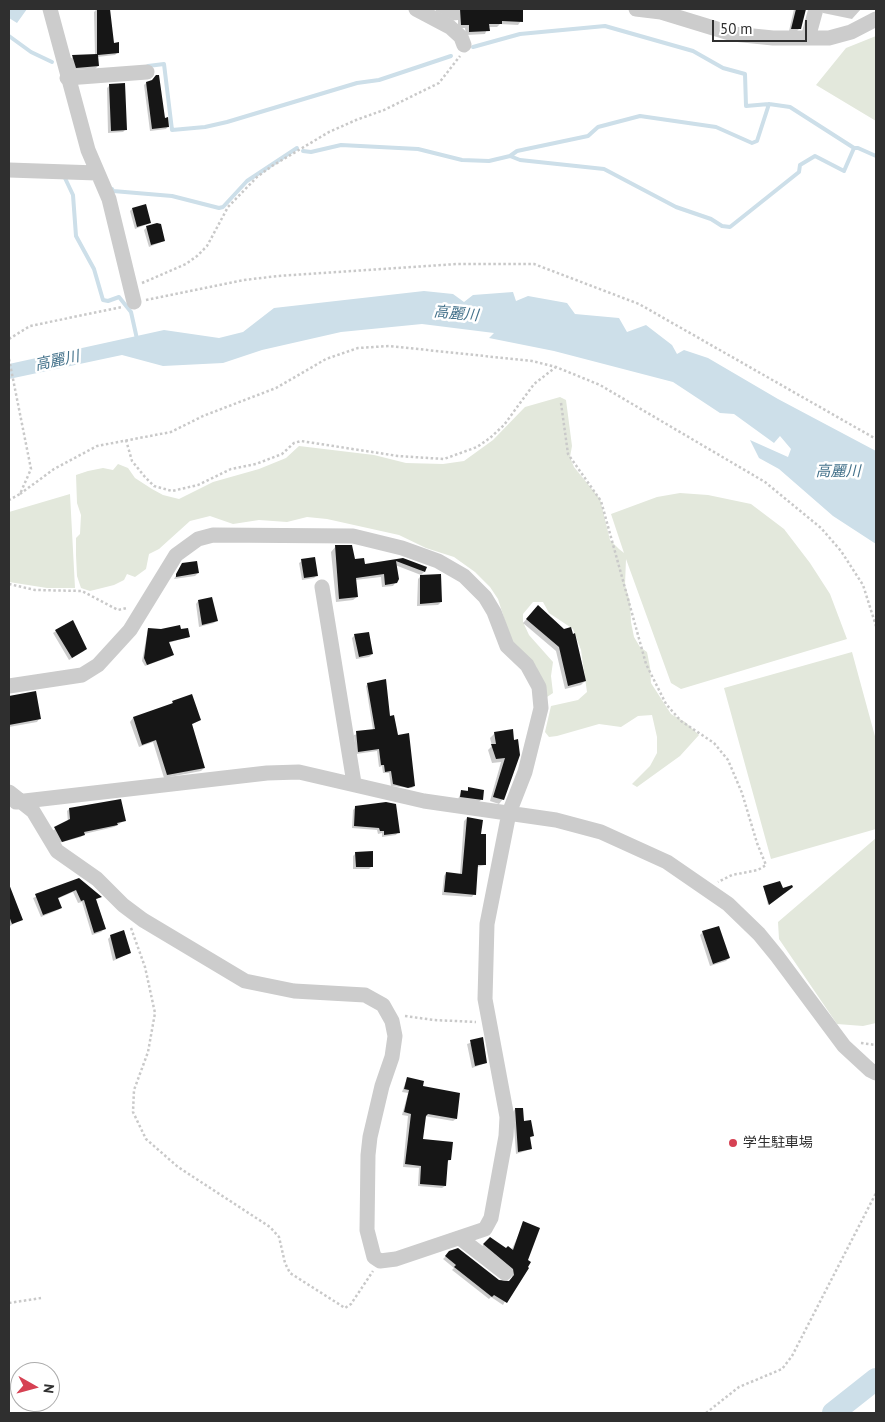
<!DOCTYPE html>
<html>
<head>
<meta charset="utf-8">
<style>
	body { margin:0 }
	#map { position:relative; width:885px; height:1422px; overflow:hidden; background:#fff; font-family:"PT Sans",sans-serif }
	canvas { display:block }
	.frame { position:absolute; inset:0; border:10px solid #2f2f2f; pointer-events:none }
	.north { position:absolute; left:10px; top:1362px; width:50px; height:50px; box-sizing:border-box; background:#fff; border:1px solid #acacac; border-radius:50%; rotate:97deg; font-size:14px; font-weight:700; line-height:20px; text-align:center; color:#2f2f2f }
	.north::after { content:''; display:block; margin:auto; width:18px; height:22px; background:#d64153; clip-path:polygon(50% 0,100% 100%,50% 72%,0 100%) }
	.scale { position:absolute; left:712px; top:20px; width:95px; height:22px; box-sizing:border-box; border:2px solid #2f2f2f; border-top:0; padding-left:6px; font-size:15px; line-height:18px; white-space:nowrap; color:#2f2f2f; -webkit-text-stroke:4px #fff; paint-order:stroke }
</style>
</head>
<body>
<div id="map">
<canvas width="885" height="1422"></canvas>
<div class="frame"></div>
<div class="north">N</div>
<div class="scale">50 m</div>
</div>
<script>
const ctx = document.querySelector('canvas').getContext('2d');
ctx.lineJoin = 'round';
function fill(path, color) { ctx.fillStyle = color; ctx.fill(path, 'evenodd'); }
const shape = rows => new Path2D(rows.map(r => 'M' + r).join(''));
function stroke(path, color, width, dash) { ctx.strokeStyle = color; ctx.lineWidth = width; ctx.lineCap = dash ? 'butt' : 'round'; ctx.setLineDash(dash || []); ctx.stroke(path); }
function label(font, color, halo, rows, align = 'center') {
  ctx.font = font + ' "PT Sans","Noto Sans JP",sans-serif'; ctx.lineWidth = 5; ctx.setLineDash([]); ctx.textBaseline = 'middle'; ctx.strokeStyle = halo; ctx.fillStyle = color; for (const [text, x, y, turn = 0] of rows) {
    ctx.save(); ctx.translate(x, y); ctx.rotate((+turn || 0) * Math.PI / 180); ctx.textAlign = isNaN(turn) ? turn : align; if (halo) ctx.strokeText(text, 0, 0); ctx.fillText(text, 0, 0); ctx.restore();
  }
}
fill(shape([
	[876,36,876,121,816,85,846,48],
	[560,397,566,400,572,446,570,457,574,467,600,499,610,540,619,549,624,553,611,514,657,497,680,493,708,495,751,504,784,529,810,563,830,594,847,639,681,689,671,683,626,559,625,585,630,602,631,622,634,637,640,647,647,652,650,667,651,683,671,714,685,722,699,735,680,756,637,787,632,784,650,766,657,753,657,737,652,715,638,716,621,727,599,724,557,736,549,737,545,732,551,706,578,700,587,692,581,650,573,629,549,613,543,602,533,602,523,614,523,622,529,635,553,662,551,676,553,693,547,697,536,666,511,640,498,599,490,587,475,572,454,557,426,548,399,535,327,519,307,517,287,522,259,520,233,524,210,516,190,521,159,549,149,554,146,569,135,577,127,574,124,580,114,585,90,591,81,588,77,576,76,555,76,538,80,534,81,515,77,503,76,475,88,471,103,468,113,470,118,464,128,468,135,478,152,489,163,495,179,499,213,482,259,469,286,458,299,446,374,455,406,463,443,464,464,461,493,440,525,407],
	[70,494,75,588,47,588,9,582,9,512],
	[852,652,876,740,876,829,771,859,724,688],
	[876,838,876,1023,863,1026,837,1024,779,939,778,922]
]), '#e3e8dc');
fill(shape([
	[9,9,27,9,17,23,9,18],
	[424,291,453,294,464,302,473,295,513,292,516,301,528,296,567,303,575,314,619,318,627,332,646,325,672,345,677,354,684,350,708,358,778,399,876,451,876,544,833,516,779,469,759,458,750,440,788,457,791,449,780,436,774,443,734,414,720,413,673,382,554,351,489,338,494,333,422,324,341,332,262,350,223,363,163,366,122,355,9,379,9,364,164,330,219,338,243,332,274,308]
]), '#cddfe9');
fill(shape([
	[97,9,109,9,113,44,118,52,115,55,97,57,98,66,95,69,73,70,70,59,73,57,95,55,94,12],
	[436,9,522,9,521,21,518,25,500,24,497,27,488,27,485,34,466,35,465,28,458,28,458,20,448,21,435,14],
	[794,9,805,9,800,28,797,31,789,31],
	[821,9,861,9,852,19,823,13],
	[146,83,168,126,166,129,150,131,144,85],
	[110,85,126,129,123,132,108,133,107,88],
	[132,209,150,223,135,229,130,211],
	[147,227,164,241,149,247,144,230],
	[336,546,363,566,403,560,424,572,421,575,395,565,396,582,393,586,382,587,381,577,355,580,357,597,353,600,336,602,331,552],
	[302,561,317,575,314,578,302,580,299,563],
	[182,565,198,573,195,576,174,579],
	[421,576,441,602,438,605,417,606,418,579],
	[198,601,217,620,214,623,199,627,196,604],
	[538,607,563,630,574,635,583,668,585,681,581,685,565,689,556,651,523,623],
	[148,629,180,631,189,637,168,643,172,655,170,657,145,666,142,661],
	[56,631,84,651,69,660,53,633],
	[355,635,372,654,369,657,356,659,352,638],
	[368,684,389,717,414,786,412,788,391,786,389,773,383,773,382,766,379,767,377,751,356,754,354,735,373,730,366,686],
	[35,693,39,719,37,722,9,727,9,698],
	[173,702,200,720,191,725,204,768,201,771,164,778,153,742,139,747,130,722,133,718,170,706],
	[512,731,503,799,499,804,490,801,501,762,492,763,488,750,492,746,490,738,495,733],
	[469,789,482,799,479,802,458,799,462,791,466,792],
	[356,807,398,832,396,835,382,837,382,833,378,834,377,830,352,828,353,810],
	[69,809,124,821,114,827,84,834,81,837,59,843,52,831,68,822,67,811],
	[467,818,480,835,485,865,477,867,474,894,472,897,442,895,444,876,446,873,460,875,464,821],
	[356,853,372,866,369,869,353,869,353,856],
	[78,879,100,897,95,900,104,929,101,932,92,935,82,902,78,903,73,892,57,899,61,908,58,910,41,917,33,898],
	[792,887,768,905,764,888,783,889],
	[15,903,22,919,10,926,9,906],
	[703,932,729,958,726,961,710,966,700,935],
	[111,936,130,953,113,961,108,939],
	[482,1039,486,1063,472,1068,467,1044],
	[407,1078,422,1087,459,1094,456,1119,453,1121,424,1116,422,1140,450,1160,447,1162,445,1186,442,1188,418,1186,419,1168,403,1167,408,1116,402,1115,408,1093,402,1092],
	[515,1109,532,1136,529,1139,531,1149,516,1154,513,1112],
	[524,1223,526,1260,503,1305,491,1297,489,1299,452,1270,454,1268,443,1259,450,1252,499,1282,508,1283,512,1279,511,1272,481,1247,490,1239,506,1250,511,1251]
]), '#0003');
stroke(shape([
	[9,36,31,52,52,62],
	[473,47,520,34,605,26,693,51,723,68,745,74,746,106,769,104,790,107,854,148],
	[148,66,164,64,172,130,205,127,227,122,357,83,379,80,451,56],
	[303,151,311,152,341,145,418,149,462,160,489,161,510,156,520,160,604,169,676,207,711,219,722,226,730,227,799,172,800,165,815,156,844,171,854,148,858,148,876,156],
	[510,156,517,151,588,136,598,127,640,116,716,127,752,143,757,141,769,104],
	[64,176,73,195,76,236,94,269,103,300,108,301,119,297,131,312,137,339],
	[112,189,113,191,172,196,219,208,223,207,247,181,297,148]
]), '#cddfe9', 4);
stroke(shape([
	[833,1413,876,1379]
]), '#cddfe9', 22);
fill(shape([
	[97,9,110,9,114,43,119,42,119,53,98,55,99,66,76,68,72,55,97,54],
	[460,9,523,9,523,22,502,21,502,24,489,24,490,31,469,32,469,25,461,25],
	[796,9,806,9,801,29,791,29],
	[156,75,159,75,165,118,168,117,169,127,152,129,146,82,152,80],
	[125,83,127,130,111,131,109,84],
	[146,204,151,223,137,227,132,208],
	[157,223,161,224,165,241,151,245,146,226],
	[335,545,352,545,355,559,364,558,365,564,403,558,427,567,425,572,396,561,399,579,397,583,385,585,384,574,356,578,358,597,339,599],
	[315,557,318,576,304,578,301,559],
	[197,561,199,573,176,577,176,574,182,563],
	[441,574,442,602,420,604,420,575],
	[212,597,218,621,202,625,198,600],
	[538,605,564,629,571,627,573,634,575,633,586,681,568,686,559,647,526,619],
	[73,620,87,649,72,658,55,630],
	[180,625,181,629,188,628,190,637,169,642,174,655,147,665,144,658,148,628,161,629],
	[369,632,373,654,359,657,354,634],
	[386,679,390,716,394,715,398,735,409,733,415,786,408,788,393,784,391,771,385,772,384,765,381,765,379,749,358,752,356,731,375,729,367,683],
	[36,691,41,719,9,725,9,696],
	[192,694,201,720,192,724,205,768,167,775,156,740,142,745,133,717,173,703,172,701],
	[513,729,514,740,518,739,520,755,504,800,493,797,505,758,496,759,491,744,496,744,494,732],
	[468,787,484,790,483,800,460,797,461,790,468,791],
	[121,799,126,821,117,823,118,825,84,832,85,835,62,842,54,827,70,819,69,808],
	[386,802,396,804,400,833,384,835,384,831,380,831,379,828,354,826,355,806],
	[467,817,483,820,481,834,486,834,486,865,478,865,476,895,444,892,446,872,462,874],
	[373,851,373,867,356,867,355,852],
	[79,878,102,897,96,899,106,929,94,933,84,900,81,901,76,890,58,898,62,908,43,915,35,894],
	[780,881,783,888,792,885,793,887,769,905,763,886],
	[9,884,23,920,12,924,9,916],
	[719,926,730,958,713,964,702,931],
	[124,930,131,953,116,959,110,935],
	[483,1037,487,1063,475,1066,470,1040],
	[407,1077,424,1081,423,1086,460,1093,457,1119,428,1114,426,1116,423,1139,453,1142,451,1160,448,1160,446,1186,420,1184,421,1166,405,1164,411,1114,404,1112,409,1090,404,1089],
	[515,1108,523,1108,524,1121,531,1120,534,1136,530,1137,532,1149,518,1152],
	[523,1221,540,1228,528,1260,531,1262,528,1267,529,1268,507,1303,494,1295,492,1297,454,1267,456,1265,445,1256,449,1251,458,1248,499,1280,509,1281,514,1275,513,1269,483,1244,490,1237,506,1248,508,1246,513,1250]
]), '#161616');
stroke(shape([
	[142,283,186,264,197,256,207,246,228,207,257,177,272,166,329,132,356,120,384,110,439,83,460,56],
	[146,300,244,280,278,276,457,264,534,264,639,304,876,439],
	[9,339,30,326,122,307],
	[9,359,31,469,20,494,9,500],
	[561,403,568,454,601,501,646,664,666,704,681,721,714,743,728,760,742,793,757,843,766,865,758,870,732,875,718,882],
	[126,440,132,461,145,477,154,486,172,491,198,485,231,469,256,464,282,454,294,443,301,441,398,456,444,459,477,447,490,438,504,425,534,384,556,367],
	[20,494,54,469,97,446,171,432,203,416,276,388,326,359,358,348,389,346,532,361,556,367,600,385,765,482,821,528,841,551,863,585,876,626],
	[9,584,35,590,82,591,118,610,127,608],
	[131,928,145,967,155,1013,148,1052,134,1090,133,1112,146,1139,178,1167,270,1227,279,1237,285,1263,290,1273,345,1308,351,1304,373,1271],
	[405,1016,434,1020,476,1022],
	[861,1043,876,1045],
	[9,1303,41,1298],
	[706,1413,739,1387,782,1369,792,1356,876,1193]
]), '#c9c9c9', 2.5, [2.5, 2.5]);
stroke(shape([
	[50,9,88,150,109,199,134,302],
	[416,9,450,27,461,37,464,45],
	[636,9,661,12,733,34,773,38,829,38,851,32,876,19],
	[808,38,816,9],
	[67,78,147,72],
	[9,170,97,173],
	[322,587,354,783],
	[9,686,82,675,98,665,130,630,176,555,198,539,213,535,353,536,402,548,438,561,464,576,485,597,494,612,507,646,527,665,539,687,541,708,525,772,509,813,487,924,485,999,507,1117,506,1136,491,1218,485,1229,396,1259,380,1261,374,1257,367,1230,368,1155,370,1137,382,1086,392,1057,395,1036,392,1021,383,1005,365,995,294,991,245,981,143,920,123,905,97,879,57,851,33,811,9,792],
	[16,802,267,773,299,772,424,801,556,820,601,832,667,862,728,904,759,934,777,956,844,1046,870,1070,876,1073],
	[460,1238,505,1273]
]), '#ccc', 15);
for (const [x, y, r, color] of [
	[733,1143,5,"#d64153"]
]) { const dot = new Path2D(); dot.arc(x, y, r, 0, 2 * Math.PI); ctx.fillStyle = color; ctx.fill(dot); stroke(dot, '#fff', 2); }
label('14px', '#2f2f2f', '#fff', [
	["学生駐車場",743,1143]
], 'left');
label('italic 15px', '#44728b', '#fff', [
	["高麗川",456,314,5],
	["高麗川",57,361,-12],
	["高麗川",838,472]
]);
</script>
</body>
</html>
